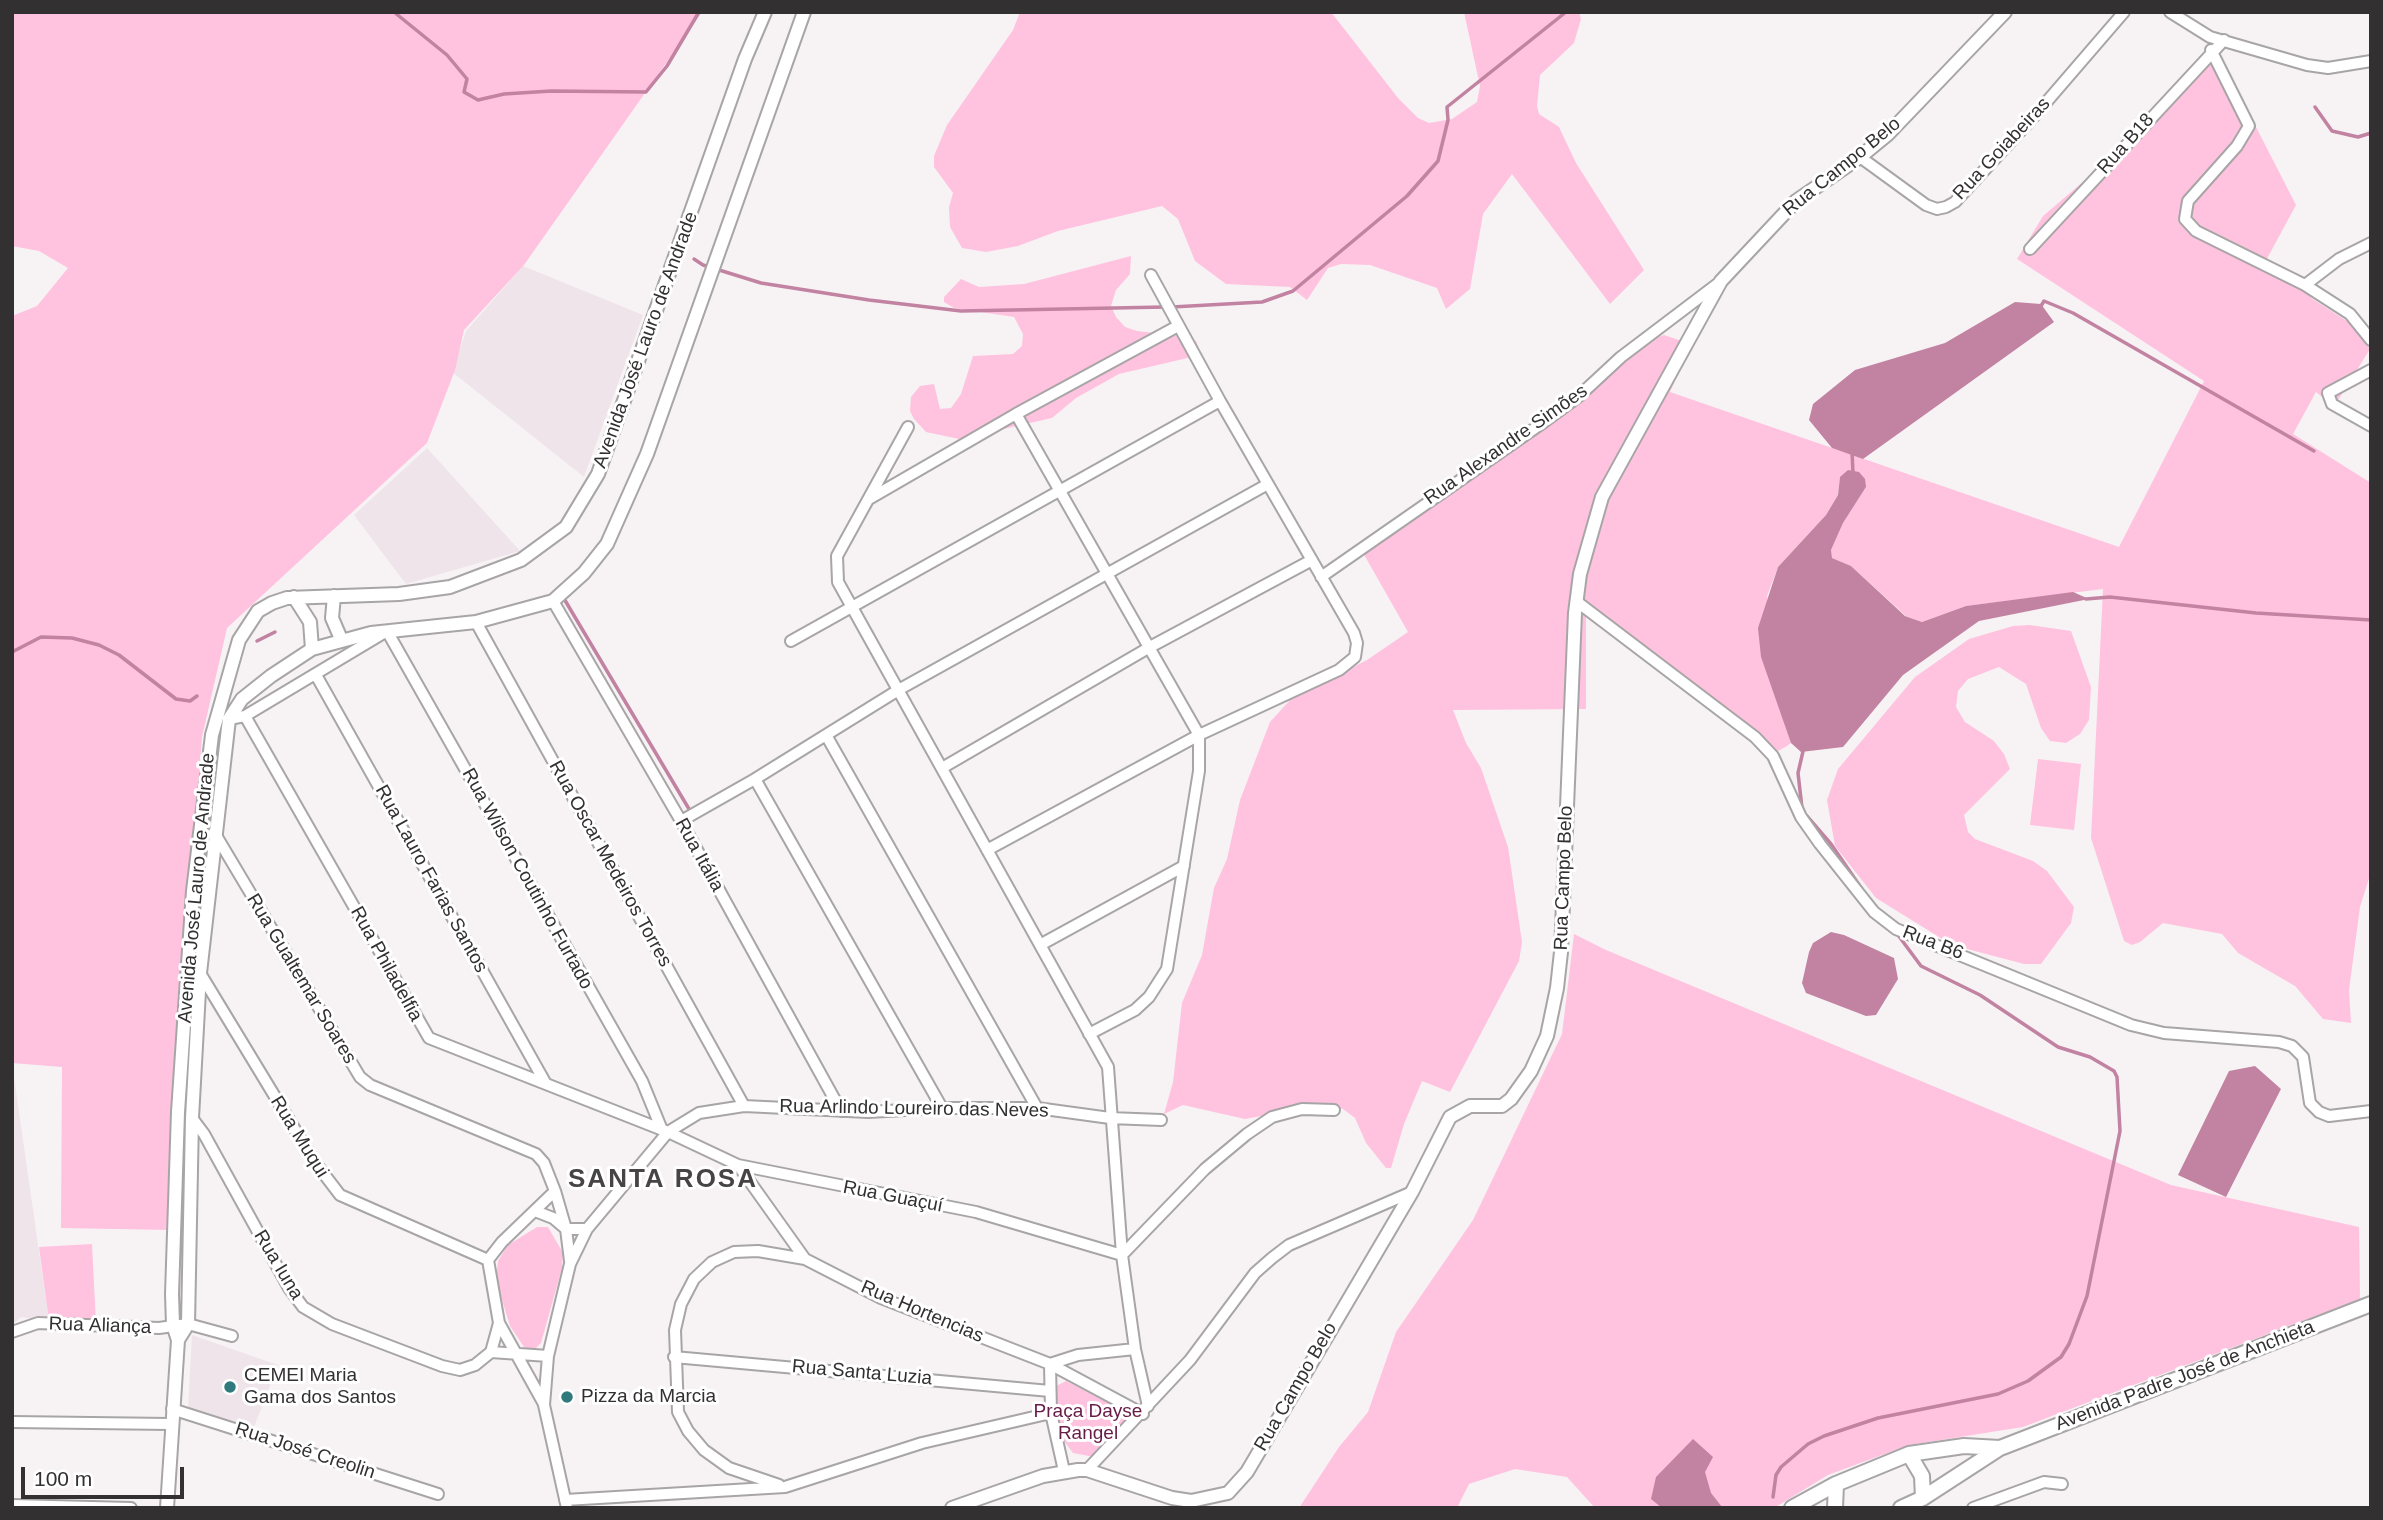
<!DOCTYPE html>
<html>
<head>
<meta charset="utf-8">
<style>
	body { margin:0 }
	#map { position:relative; width:2383px; height:1520px; overflow:hidden; background:#f7f3f5; font-family:Helvetica,sans-serif }
	canvas { display:block }
	.frame { position:absolute; inset:0; border:14px solid #323031; pointer-events:none }
	.scale { position:absolute; left:21px; top:1467px; width:163px; height:32px; box-sizing:border-box; border:4px solid #323031; border-top:0; padding-left:9px; font-size:21px; line-height:24px; white-space:nowrap; color:#323031; -webkit-text-stroke:5px #fff; paint-order:stroke }
</style>
</head>
<body>
<div id="map">
<canvas width="2383" height="1520"></canvas>
<div class="frame"></div>
<div class="scale">100 m</div>
</div>
<script>
const ctx = document.querySelector('canvas').getContext('2d');
ctx.lineJoin = 'round';
function fill(path, color) { ctx.fillStyle = color; ctx.fill(path, 'evenodd'); }
const shape = rows => new Path2D(rows.map(r => 'M' + r).join(''));
function stroke(path, color, width, dash) { ctx.strokeStyle = color; ctx.lineWidth = width; ctx.lineCap = dash ? 'butt' : 'round'; ctx.setLineDash(dash || []); ctx.stroke(path); }
function label(font, color, halo, rows, align = 'center') {
  ctx.font = font + ' Helvetica,sans-serif'; ctx.lineWidth = 6; ctx.setLineDash([]); ctx.textBaseline = 'middle'; ctx.strokeStyle = halo; ctx.fillStyle = color; for (const [text, x, y, turn = 0] of rows) {
    ctx.save(); ctx.translate(x, y); ctx.rotate((+turn || 0) * Math.PI / 180); ctx.textAlign = isNaN(turn) ? turn : align; if (halo) ctx.strokeText(text, 0, 0); ctx.fillText(text, 0, 0); ctx.restore();
  }
}
fill(shape([
	[523,266,643,315,584,477,452,372,466,331],
	[427,448,520,551,406,584,354,515],
	[12,1063,49,1321,21,1317,12,1325],
	[192,1335,278,1365,254,1427,188,1409]
]), '#efe4e9');
fill(shape([
	[12,12,702,12,524,265,464,330,455,370,427,443,227,628,202,737,178,1065,174,1065,172,1230,61,1228,62,1067,12,1063,12,316,37,306,68,268,39,251,12,246],
	[1020,12,1331,12,1398,98,1418,118,1429,123,1452,119,1477,102,1480,86,1464,12,1579,12,1581,19,1574,43,1540,75,1537,106,1539,114,1559,127,1576,163,1644,270,1610,304,1512,174,1483,214,1470,289,1446,309,1437,288,1370,265,1341,264,1328,268,1307,300,1290,287,1226,284,1195,261,1178,219,1162,206,1058,231,1018,246,986,252,962,248,950,227,949,207,953,193,934,167,934,156,947,125,1013,30],
	[2206,49,2217,51,2296,205,2263,266,2310,290,2311,298,2353,325,2370,349,2337,402,2330,403,2316,392,2293,434,2371,483,2371,872,2360,907,2349,990,2351,1023,2323,1019,2295,986,2238,953,2222,934,2163,923,2140,942,2132,945,2124,941,2091,838,2103,589,1966,606,1922,622,1906,616,1851,566,1832,558,1831,550,1843,523,1866,487,1840,477,1838,495,1826,515,1778,567,1767,596,1778,702,1791,743,1787,746,1778,751,1586,608,1586,709,1453,710,1466,743,1481,768,1508,847,1522,942,1519,961,1450,1092,1422,1081,1404,1124,1391,1168,1386,1168,1366,1143,1355,1118,1343,1109,1327,1104,1245,1119,1183,1105,1164,1114,1173,1082,1182,1003,1202,955,1214,888,1227,859,1240,800,1270,722,1291,699,1367,660,1408,632,1362,551,1652,339,1664,335,1679,340,1686,357,1670,392,2119,547,2204,381,2017,259,2043,216,2098,169,2193,71],
	[1131,256,1130,274,1116,290,1111,306,1116,317,1125,327,1137,331,1188,337,1196,341,1199,349,1196,356,1119,374,1076,398,1052,418,959,439,926,432,914,419,910,411,911,397,920,386,934,384,940,409,951,408,961,394,973,356,1013,354,1022,346,1023,334,1014,317,954,308,944,302,944,297,961,279,979,287,1024,284],
	[2030,625,2071,631,2091,687,2089,720,2080,734,2066,743,2050,741,2041,728,2026,684,1999,667,1968,679,1958,691,1956,707,1965,722,1994,741,2004,754,2010,769,1964,815,1968,832,1975,839,2033,861,2047,871,2074,907,2071,923,2041,964,2024,964,1952,945,1876,898,1835,846,1827,800,1838,769,1915,677,1969,639,2013,626],
	[2038,759,2081,764,2074,830,2030,825],
	[1574,934,1606,950,2171,1185,2359,1227,2360,1299,2023,1427,1909,1445,1828,1475,1774,1508,1595,1508,1567,1477,1515,1469,1469,1484,1457,1508,1299,1508,1339,1447,1368,1412,1396,1332,1473,1220,1562,1034],
	[537,1227,548,1227,563,1253,562,1268,541,1343,534,1350,524,1347,510,1326,496,1280,498,1261,508,1245],
	[92,1244,96,1324,49,1321,39,1247],
	[1066,1381,1124,1411,1127,1417,1094,1457,1073,1453,1064,1441,1055,1399,1056,1386]
]), '#ffc2df');
fill(shape([
	[2015,302,2041,304,2054,322,1863,459,1832,448,1809,420,1813,404,1855,370,1945,343],
	[1848,470,1859,472,1865,479,1866,487,1843,523,1831,550,1832,558,1851,566,1905,616,1922,622,1966,606,2073,592,2089,599,1979,621,1903,675,1843,747,1801,752,1791,743,1761,657,1758,628,1778,567,1826,515,1838,495,1840,477],
	[1831,932,1844,935,1894,958,1898,979,1876,1015,1866,1016,1806,993,1802,983,1809,952,1813,943],
	[2255,1066,2281,1089,2226,1197,2178,1175,2229,1071],
	[1693,1439,1713,1457,1705,1472,1711,1493,1722,1507,1662,1508,1651,1499,1656,1477]
]), '#c282a1');
stroke(shape([
	[394,12,447,55,467,79,464,92,478,100,504,94,551,91,646,92,667,66,699,12],
	[2315,107,2332,131,2358,137,2371,133],
	[694,259,703,265,761,283,869,300,961,311,1165,307],
	[2041,306,2044,301,2073,313,2314,451],
	[1172,307,1262,302,1293,291,1407,196,1438,161,1448,120,1447,107,1566,12],
	[1852,451,1853,474],
	[563,597,689,809],
	[2086,599,2110,597,2256,613,2371,620],
	[257,641,275,632],
	[12,652,41,637,72,638,99,645,119,655,176,699,190,701,197,696],
	[1802,808,1798,773,1804,747],
	[1806,815,1831,844,1862,889],
	[1773,1497,1776,1475,1781,1467,1808,1444,1824,1436,1878,1418,1998,1394,2028,1381,2061,1357,2069,1344,2087,1296,2120,1131,2117,1077,2114,1071,2090,1057,2058,1047,1980,995,1921,966,1895,931]
]), '#c282a1', 3.5);
const minor = shape([
	[2170,12,2210,37,2307,65,2328,68,2371,61],
	[2211,50,2249,126,2237,146,2188,201,2185,219,2196,231,2305,285,2350,314,2371,340],
	[1860,157,1926,205,1937,209,1946,207,1955,202,2037,113,2124,12],
	[2030,249,2224,40],
	[2305,285,2339,259,2371,243],
	[2371,370,2328,393,2332,404,2371,426],
	[1016,414,1199,735,1199,771,1167,969,1149,997,1135,1010,1089,1034],
	[908,427,837,556,838,582,1108,1067,1122,1255,1135,1349,1148,1406],
	[869,499,1016,414,1178,326],
	[1321,577,1541,424,1579,396,1621,357,1720,282],
	[553,601,681,821,841,1111],
	[1576,601,1755,737,1773,756,1801,817,1820,844,1874,912,1896,929,2131,1025,2164,1033,2279,1042,2292,1046,2303,1057,2310,1103,2319,1112,2329,1116,2371,1111],
	[476,622,744,1106],
	[791,641,1220,401],
	[316,675,546,1084],
	[245,716,387,631,642,1081,662,1130],
	[229,719,245,716,429,1038,668,1132,738,1165,976,1212,1122,1255,1205,1169,1247,1134,1272,1117,1302,1109,1334,1110],
	[826,735,1037,1108],
	[942,768,1150,647,1312,560],
	[755,779,942,1108],
	[681,821,755,779,900,689,1268,484],
	[214,832,360,1077,370,1085,536,1154,544,1163,555,1191,566,1229,570,1261],
	[987,850,1199,735,1339,670,1355,657,1357,643,1354,633,1220,401,1151,275],
	[1040,945,1184,866],
	[200,973,314,1161,340,1195,488,1260],
	[192,1118,204,1134,289,1288,303,1307,332,1324,442,1366,460,1370,475,1365,491,1352],
	[738,1165,805,1259,881,1298,1050,1364,1143,1414],
	[535,1211,553,1218,566,1229,587,1229],
	[12,1332,38,1323,159,1328,188,1324,232,1336],
	[491,1352,548,1356],
	[491,1352,499,1323],
	[674,1357,1050,1391],
	[544,1404,499,1323,488,1260,502,1242,555,1191],
	[172,1409,438,1494],
	[12,1422,170,1424],
	[1087,1470,1190,1360,1255,1273,1272,1258,1289,1245,1412,1192],
	[1064,1471,1051,1413,1050,1364,1078,1355,1135,1349],
	[779,1485,729,1468,704,1450,688,1431,678,1412,675,1330,681,1304,694,1279,712,1262,734,1252,758,1251,805,1259],
	[565,1500,785,1487,922,1443,1051,1413],
	[12,1505,131,1508],
	[567,1508,544,1405,548,1356,570,1264,587,1229,668,1132,699,1113,744,1106,868,1112,942,1108,1037,1108,1110,1118,1161,1120],
	[1973,1508,2044,1482,2062,1484]
]);
const tertiary = shape([
	[334,596,332,618,341,639],
	[294,597,310,622,312,649],
	[178,1340,188,1324,192,1118,200,973,229,719,242,699,271,676,312,649,371,633,476,622,553,601,584,573,607,544,647,454,804,12],
	[167,1508,178,1340,173,1325,172,1294,178,1112,193,891,212,735,239,640,258,611,272,603,287,598,399,594,450,587,521,560,566,527,598,474,745,59,765,12],
	[952,1508,1043,1476,1078,1470,1087,1470,1172,1498,1191,1501,1228,1493,1247,1472,1412,1192,1450,1117,1470,1106,1502,1106,1511,1099,1531,1071,1547,1036,1557,988,1561,952,1575,613,1580,574,1602,497,1721,281,1796,201,1860,157,1888,134,2005,12]
]);
const secondary = shape([
	[1909,1454,1922,1476,1923,1498],
	[1792,1508,1836,1484,1909,1454,1964,1446,2000,1448],
	[1835,1508,1836,1484],
	[1901,1508,1923,1498,2000,1448,2371,1304]
]);
stroke(minor, '#a8a5a6', 14);
stroke(tertiary, '#a8a5a6', 16);
stroke(secondary, '#a8a5a6', 18);
stroke(minor, '#fff', 10);
stroke(tertiary, '#fff', 12);
stroke(secondary, '#fff', 14);
for (const [x, y, r, color] of [
	[230,1387,7,"#307a7d"],
	[567,1397,7,"#307a7d"]
]) { const dot = new Path2D(); dot.arc(x, y, r, 0, 2 * Math.PI); ctx.fillStyle = color; ctx.fill(dot); stroke(dot, '#fff', 2.5); }
label('19px', '#323031', '#fff', [
	["Rua B18",2126,144,-48],
	["Rua Goiabeiras",2002,149,-47],
	["Rua Campo Belo",1842,167,-39],
	["Avenida José Lauro de Andrade",646,340,-70],
	["Rua Alexandre Simões",1506,445,-35],
	["Rua Itália",699,855,61],
	["Rua Oscar Medeiros Torres",610,864,61],
	["Rua Campo Belo",1564,878,-88],
	["Rua Lauro Farias Santos",431,879,61],
	["Rua Wilson Coutinho Furtado",527,879,61],
	["Avenida José Lauro de Andrade",197,888,-85],
	["Rua B6",1933,943,21],
	["Rua Philadelfia",386,964,61],
	["Rua Gualtemar Soares",301,979,59],
	["Rua Arlindo Loureiro das Neves",914,1109,1],
	["Rua Muqui",299,1137,58],
	["Rua Guaçuí",893,1197,11],
	["Rua Iuna",278,1265,59],
	["Rua Hortencias",922,1312,23],
	["Rua Aliança",100,1326,2],
	["Rua Santa Luzia",862,1373,5],
	["Avenida Padre José de Anchieta",2185,1376,-21],
	["Rua Campo Belo",1296,1387,-60],
	["Rua José Creolin",305,1451,18]
]);
label('19px', '#323031', '#fff', [
	["CEMEI Maria",244,1376],
	["Gama dos Santos",244,1398],
	["Pizza da Marcia",581,1397]
], 'left');
label('19px', '#671b47', '#fff', [
	["Praça Dayse",1088,1412],
	["Rangel",1088,1434]
]);
ctx.letterSpacing = '2px';
label('bold 26px', '#474446', '#fff', [
	["SANTA ROSA",663,1180]
]);
ctx.letterSpacing = '0px';
</script>
</body>
</html>
